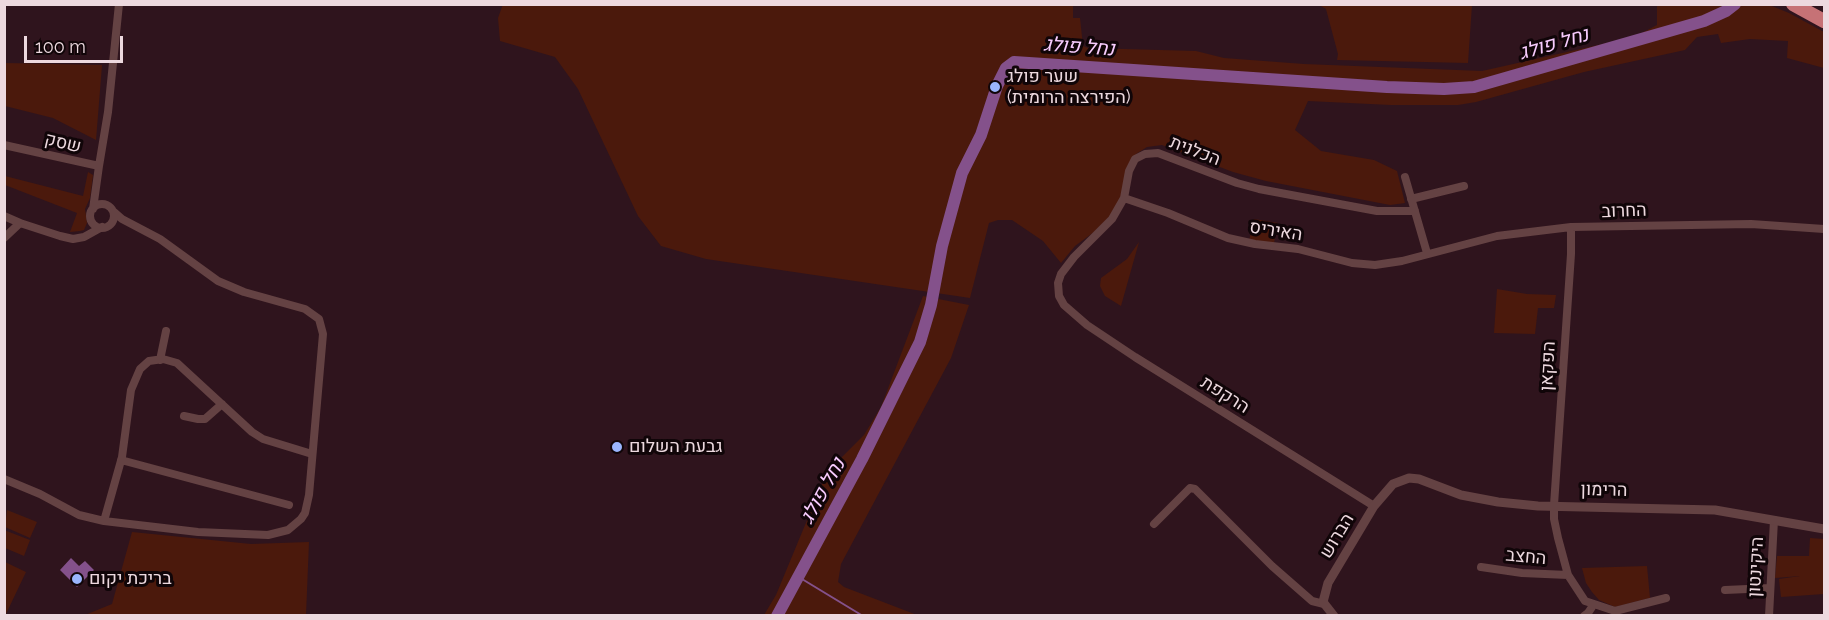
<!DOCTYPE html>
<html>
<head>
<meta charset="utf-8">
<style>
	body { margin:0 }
	#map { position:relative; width:1829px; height:620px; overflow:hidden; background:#2f141d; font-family:Raleway,sans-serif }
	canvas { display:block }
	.frame { position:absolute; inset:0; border:6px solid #edd9df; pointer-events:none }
	.scale { position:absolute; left:24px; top:36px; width:99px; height:27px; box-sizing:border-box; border:3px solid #edd9df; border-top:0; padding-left:8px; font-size:18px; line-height:21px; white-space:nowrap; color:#edd9df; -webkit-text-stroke:4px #100508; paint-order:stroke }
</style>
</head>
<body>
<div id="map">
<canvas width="1829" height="620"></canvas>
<div class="frame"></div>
<div class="scale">100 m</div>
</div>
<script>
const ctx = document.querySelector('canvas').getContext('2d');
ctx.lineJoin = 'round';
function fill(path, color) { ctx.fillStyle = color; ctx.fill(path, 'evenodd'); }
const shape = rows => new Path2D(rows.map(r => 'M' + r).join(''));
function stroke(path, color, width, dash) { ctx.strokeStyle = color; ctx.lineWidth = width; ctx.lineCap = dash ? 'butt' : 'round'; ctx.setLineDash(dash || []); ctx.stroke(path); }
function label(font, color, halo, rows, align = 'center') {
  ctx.font = font + ' Raleway,Heebo,sans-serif'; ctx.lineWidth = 6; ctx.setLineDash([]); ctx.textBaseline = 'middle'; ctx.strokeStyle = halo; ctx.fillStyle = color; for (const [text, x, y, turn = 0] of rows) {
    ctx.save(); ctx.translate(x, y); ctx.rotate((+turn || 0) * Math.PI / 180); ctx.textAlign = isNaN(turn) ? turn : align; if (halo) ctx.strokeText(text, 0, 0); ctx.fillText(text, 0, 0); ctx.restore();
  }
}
fill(shape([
	[503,4,1073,5,1073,18,1080,18,1083,46,1088,48,1196,51,1224,58,1304,64,1482,71,1634,37,1657,25,1657,5,1767,4,1789,13,1824,32,1824,68,1787,58,1788,41,1750,39,1721,43,1718,34,1697,37,1685,50,1584,72,1476,102,1458,105,1391,105,1308,101,1295,130,1321,151,1374,160,1397,171,1405,203,1390,205,1266,181,1233,172,1162,145,1147,147,1136,154,1123,195,1112,214,1094,232,1075,246,1061,263,1043,241,1012,220,998,220,989,223,970,298,706,259,661,246,638,216,578,89,555,57,500,41,498,18],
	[1319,5,1472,5,1468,63,1337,60,1338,54,1326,9],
	[5,63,102,65,96,140,53,118,5,106],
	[88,172,93,175,90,198,85,209,87,223,84,230,80,231,70,232,77,213,5,185,5,176,83,196],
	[1254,219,1278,223,1274,243,1249,241],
	[1139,242,1121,306,1105,296,1100,286,1101,278,1127,259],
	[1497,289,1527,294,1556,295,1554,308,1538,308,1535,334,1494,333],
	[923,296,969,305,951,358,841,564,838,582,844,587,917,615,764,615,776,595,827,472,864,435,881,407],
	[7,510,37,522,30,538,5,527],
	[4,530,30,540,24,556,5,548],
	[132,532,251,544,309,542,306,615,85,615,112,604],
	[1810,538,1824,539,1824,594,1781,597,1779,579,1800,576,1775,578,1777,556,1809,556],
	[5,562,26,572,5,616,4,615],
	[1647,566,1650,598,1615,607,1599,600,1592,592,1586,583,1582,568]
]), '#4b190c');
fill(shape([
	[71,558,79,566,85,561,94,570,77,587,60,570]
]), '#84518b');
stroke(shape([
	[797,576,863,616]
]), '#84518b', 2);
stroke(shape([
	[777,616,862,459,920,342,931,305,942,246,962,173,981,135,997,86,1006,68,1014,62,1387,87,1444,89,1474,87,1704,21,1726,11,1735,4]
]), '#84518b', 12);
stroke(shape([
	[4,145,99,166,93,209],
	[99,166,108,112,119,4],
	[1405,177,1427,253],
	[1124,198,1168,213,1228,238,1255,244,1298,249,1352,263,1375,265,1402,261,1497,236,1571,227,1751,224,1824,229],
	[1411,199,1464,186],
	'90 216a12 12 0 1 1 24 0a12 12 0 1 1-24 0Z',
	[4,216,20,223],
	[1571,227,1571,254,1554,505,1554,519,1558,538,1568,575,1585,601,1615,611,1666,598],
	[4,238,20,223,60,236,73,239,84,237,102,227],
	[160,360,166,331],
	[184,416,198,419,205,419,222,404],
	[121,460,289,505],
	[4,479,40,494,79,515,104,521,198,532,268,535,288,530,301,519,305,513,309,495,323,334,319,319,305,309,244,292,218,281,160,239,122,219,114,212],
	[1374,506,1135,357,1087,325,1064,305,1059,296,1058,283,1061,274,1074,257,1112,219,1124,198,1129,171,1135,159,1145,154,1158,153,1237,183,1259,189,1377,211,1415,211],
	[104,521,122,457,131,390,140,369,149,361,163,359,177,363,252,432,263,439,312,454],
	[1154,524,1190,488,1195,489,1272,566,1312,601,1324,604],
	[1481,567,1522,573,1568,575],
	[1725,590,1770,588],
	[1584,616,1588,613,1594,604],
	[1769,616,1774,520]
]), '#644243', 8);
stroke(shape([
	[1334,616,1323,602,1328,583,1374,506,1393,484,1409,478,1419,479,1461,495,1498,502,1538,506,1715,510,1824,529]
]), '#644243', 9);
stroke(shape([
	[1793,4,1824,21]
]), '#c67276', 14);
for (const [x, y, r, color] of [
	[995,87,6,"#9ab5fd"],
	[617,447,6,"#9ab5fd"],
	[77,579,6,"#9ab5fd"]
]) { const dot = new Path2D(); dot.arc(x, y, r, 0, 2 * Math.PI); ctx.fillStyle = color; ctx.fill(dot); stroke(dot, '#100508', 2); }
label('18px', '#edd9df', '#100508', [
	["שער פולג",1007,77],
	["(הפירצה הרומית)",1007,98],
	["גבעת השלום",629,447],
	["בריכת יקום",89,579]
], 'left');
label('18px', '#edd9df', '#100508', [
	["שסק",63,143,13],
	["הכלנית",1195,151,21],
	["החרוב",1624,211,-2],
	["האיריס",1276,231,9],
	["הפקאן",1548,366,-87],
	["הרקפת",1225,395,32],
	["הרימון",1604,490,1],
	["הברוש",1337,536,-59],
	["החצב",1526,557,5],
	["היקינטון",1756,567,-87]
]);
label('italic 20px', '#f8ccfe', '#100508', [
	["נחל פולג",1554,44,-16],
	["נחל פולג",1079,47,4],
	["נחל פולג",823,491,-61]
]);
</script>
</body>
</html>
